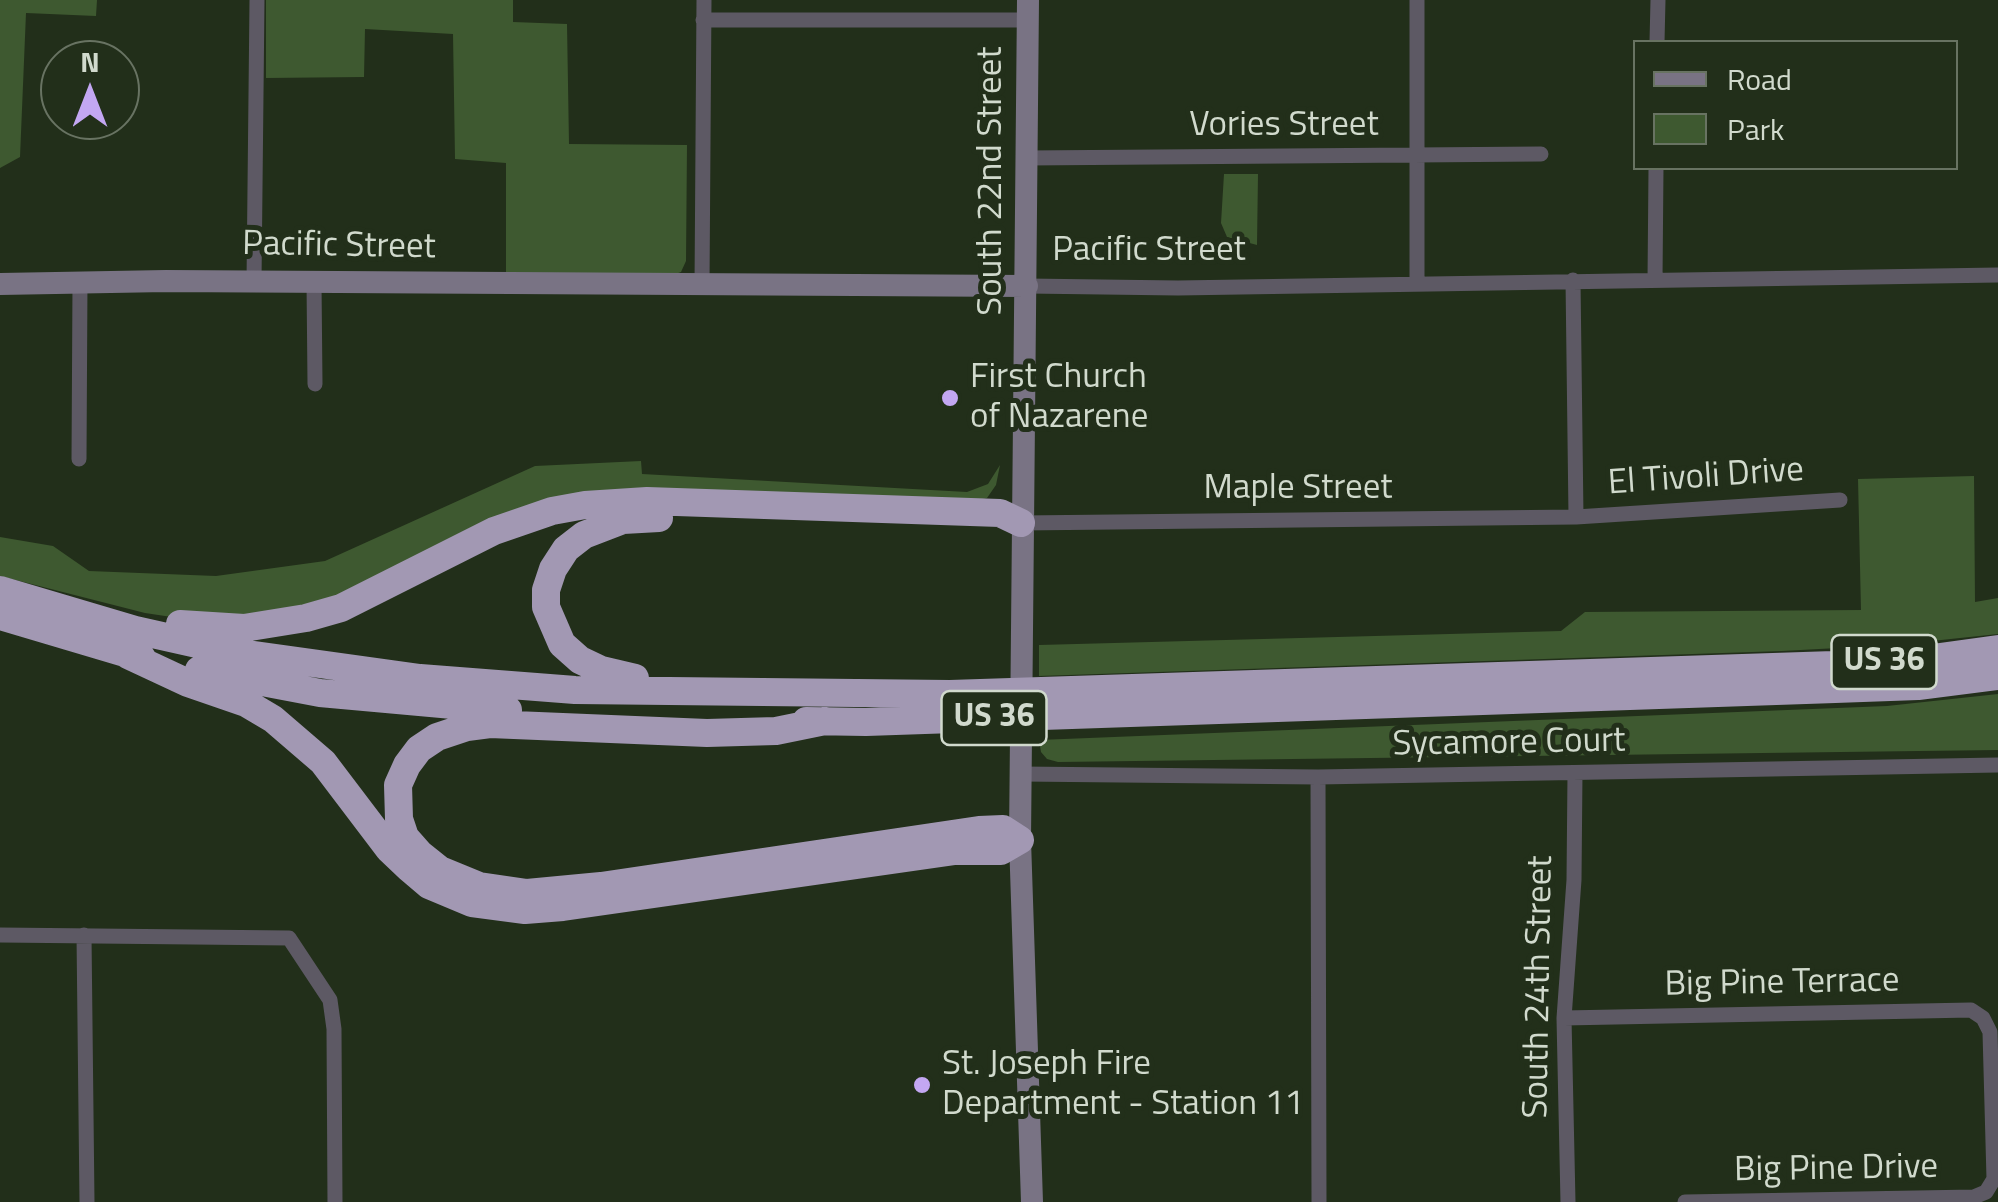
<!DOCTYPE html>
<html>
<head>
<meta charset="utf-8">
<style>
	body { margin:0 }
	#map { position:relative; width:1998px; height:1202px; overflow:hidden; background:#222f1a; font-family:"Titillium Web",sans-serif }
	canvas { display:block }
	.legend { position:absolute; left:1633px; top:40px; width:325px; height:130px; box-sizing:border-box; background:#222f1a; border:2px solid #687362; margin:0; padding:12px 18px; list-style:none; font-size:30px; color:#d1dacd }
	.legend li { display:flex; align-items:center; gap:20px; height:50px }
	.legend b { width:50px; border:2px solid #687362 }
	.north { position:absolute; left:40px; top:40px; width:100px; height:100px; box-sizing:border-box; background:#222f1a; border:2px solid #687362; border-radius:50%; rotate:0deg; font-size:28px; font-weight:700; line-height:40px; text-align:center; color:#d1dacd }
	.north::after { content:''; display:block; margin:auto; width:35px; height:45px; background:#c3a7f2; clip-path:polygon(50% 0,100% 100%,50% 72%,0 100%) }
</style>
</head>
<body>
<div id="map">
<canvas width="1998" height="1202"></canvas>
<ul class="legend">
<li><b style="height:12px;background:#797384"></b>Road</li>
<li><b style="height:28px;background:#3e5930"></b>Park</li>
</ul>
<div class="north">N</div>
</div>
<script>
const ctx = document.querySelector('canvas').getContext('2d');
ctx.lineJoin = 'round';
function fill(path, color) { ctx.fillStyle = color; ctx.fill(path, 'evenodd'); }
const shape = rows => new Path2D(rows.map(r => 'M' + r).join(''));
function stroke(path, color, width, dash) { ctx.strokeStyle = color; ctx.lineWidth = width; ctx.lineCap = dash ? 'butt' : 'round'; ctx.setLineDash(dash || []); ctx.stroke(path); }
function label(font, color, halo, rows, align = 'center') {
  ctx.font = font + ' "Titillium Web",sans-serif'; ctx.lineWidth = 10; ctx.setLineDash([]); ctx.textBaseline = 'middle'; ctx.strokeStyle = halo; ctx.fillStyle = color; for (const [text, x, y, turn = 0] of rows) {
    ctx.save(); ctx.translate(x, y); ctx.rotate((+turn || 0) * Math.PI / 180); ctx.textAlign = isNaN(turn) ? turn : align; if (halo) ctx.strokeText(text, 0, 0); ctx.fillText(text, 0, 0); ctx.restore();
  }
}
fill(shape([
	[0,0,97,0,96,16,26,13,20,157,0,168],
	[266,0,513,0,513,22,567,24,569,144,687,145,686,261,681,272,671,276,506,275,506,163,455,159,453,34,365,29,364,77,266,78],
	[1224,174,1258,174,1257,245,1227,237,1221,223],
	[641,461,642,474,967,492,988,484,1000,465,996,485,987,498,968,503,599,495,293,614,205,622,145,613,0,576,0,537,53,546,89,571,216,576,325,561,535,466],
	[1974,476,1975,602,1998,598,1998,634,1894,645,1782,651,1039,676,1039,645,1561,631,1585,612,1861,610,1858,479],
	[1998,694,1998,750,1058,762,1047,759,1041,752,1039,740,1887,706]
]), '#3e5930');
stroke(shape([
	[703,20,1028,20],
	[1657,42,1658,0],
	[1027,158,1541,154],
	[1573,280,1576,517],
	[1655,280,1656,168],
	[254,282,257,0],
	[314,282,315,384],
	[1417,282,1417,0],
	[702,286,704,0],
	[1027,286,1178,288,1998,275],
	[79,459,80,282],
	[1021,523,1576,517,1840,500],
	[1021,774,1318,777,1998,765],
	[1318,777,1319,1202],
	[0,935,289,938,330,1000,334,1029,335,1202],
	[84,935,87,1202],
	[1564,1018,1971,1010,1983,1018,1990,1032,1994,1179,1986,1192,1974,1197,1685,1202],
	[1568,1202,1564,1018,1574,880,1575,773]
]), '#5d5964', 15);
stroke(shape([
	[1028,0,1020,840,1032,1202],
	[0,284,166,281,1027,286]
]), '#797384', 22);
stroke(shape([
	[0,590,135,630,233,652,420,678,575,690,950,694,1834,665,1918,660,1998,649],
	[0,616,142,658],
	[180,624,244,628,306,618,341,608,494,531,552,511,585,505,647,501,1000,513,1021,523],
	[128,655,188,683,246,703,273,719,323,762,389,849,409,868,429,885,472,903,525,910,563,907,955,851,1001,851,1020,840,1003,829,979,830,601,886,527,893,479,886,440,870,420,854,405,837,399,819,398,785,407,765,419,749,437,737,467,727,490,724,707,733,776,731,825,721],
	[199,670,320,693,508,710],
	[635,678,601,670,580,660,562,644,546,607,546,590,553,569,566,549,584,535,623,520,659,518],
	[806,721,866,722,1835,689,1918,686,1998,676]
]), '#a298b3', 28);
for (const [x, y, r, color] of [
	[950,398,10,"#c3a7f2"],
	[922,1085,10,"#c3a7f2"]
]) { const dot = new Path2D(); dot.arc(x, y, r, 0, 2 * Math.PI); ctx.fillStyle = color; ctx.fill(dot); stroke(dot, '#222f1a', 4); }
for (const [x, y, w] of [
	[1884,662,105],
	[994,718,105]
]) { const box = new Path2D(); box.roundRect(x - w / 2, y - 27, w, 54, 8); ctx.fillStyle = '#222f1a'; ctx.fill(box); stroke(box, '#d1dacd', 2.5); }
label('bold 32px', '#d1dacd', null, [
	["US 36",1884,662],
	["US 36",994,718]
]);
label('35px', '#d1dacd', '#222f1a', [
	["Vories Street",1284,126],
	["South 22nd Street",992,181,-90],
	["Pacific Street",339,247,1],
	["Pacific Street",1149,251],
	["El Tivoli Drive",1706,478,-4],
	["Maple Street",1298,489],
	["Sycamore Court",1509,744,-1],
	["Big Pine Terrace",1782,984,-1],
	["South 24th Street",1540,987,-89],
	["Big Pine Drive",1836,1170,-1]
]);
label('35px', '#d1dacd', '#222f1a', [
	["First Church",970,378],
	["of Nazarene",970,418],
	["St. Joseph Fire",942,1065],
	["Department - Station 11",942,1105]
], 'left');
</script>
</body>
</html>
